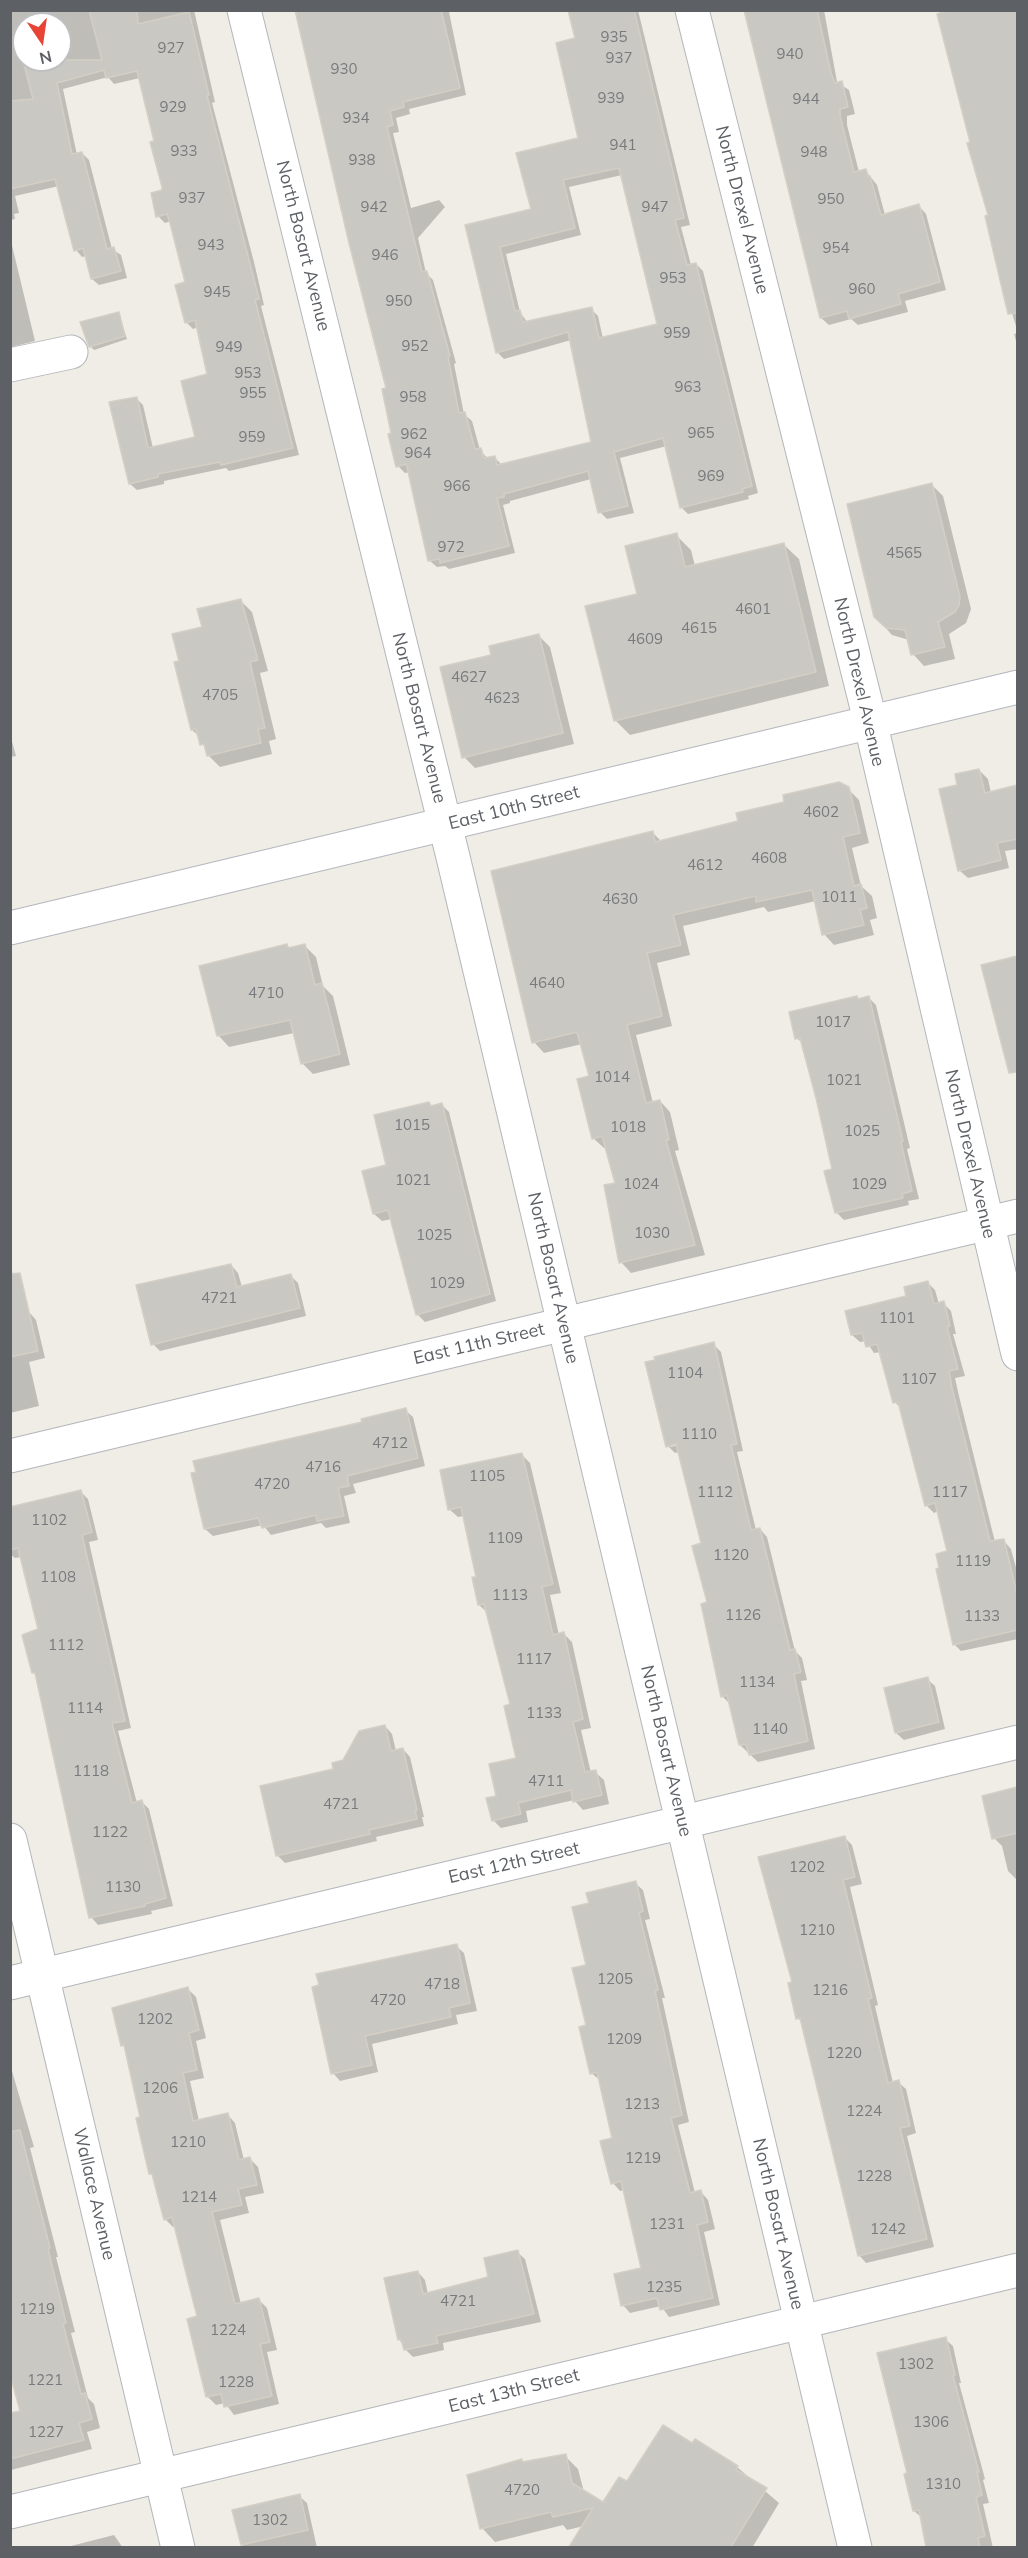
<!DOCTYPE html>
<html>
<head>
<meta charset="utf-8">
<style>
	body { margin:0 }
	#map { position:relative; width:1028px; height:2558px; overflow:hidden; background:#efede6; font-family:Mulish,sans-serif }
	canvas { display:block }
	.frame { position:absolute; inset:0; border:12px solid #5d6166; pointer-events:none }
	.north { position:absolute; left:12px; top:12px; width:60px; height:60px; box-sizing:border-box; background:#fff; border:2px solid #bec0c2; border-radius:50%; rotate:167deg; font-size:16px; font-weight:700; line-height:24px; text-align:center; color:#5d6166 }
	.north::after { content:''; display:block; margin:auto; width:21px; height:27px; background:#e74435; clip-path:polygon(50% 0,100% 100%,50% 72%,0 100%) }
</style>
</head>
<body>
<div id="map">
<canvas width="1028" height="2558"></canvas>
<div class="frame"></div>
<div class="north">N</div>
</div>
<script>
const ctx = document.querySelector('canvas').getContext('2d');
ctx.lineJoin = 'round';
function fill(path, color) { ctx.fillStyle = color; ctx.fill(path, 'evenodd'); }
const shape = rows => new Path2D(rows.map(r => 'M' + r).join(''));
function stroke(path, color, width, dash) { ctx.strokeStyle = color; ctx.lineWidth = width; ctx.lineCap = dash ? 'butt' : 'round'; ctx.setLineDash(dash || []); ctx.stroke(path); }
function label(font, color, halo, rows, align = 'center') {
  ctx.font = font + ' Mulish,sans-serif'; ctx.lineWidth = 5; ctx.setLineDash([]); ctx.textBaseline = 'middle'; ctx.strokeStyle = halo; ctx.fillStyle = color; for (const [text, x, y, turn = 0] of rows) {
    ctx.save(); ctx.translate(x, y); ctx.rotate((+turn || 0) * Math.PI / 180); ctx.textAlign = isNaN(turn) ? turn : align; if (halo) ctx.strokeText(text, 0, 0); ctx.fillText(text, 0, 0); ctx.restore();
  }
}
fill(shape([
	[10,10,194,10,215,102,212,103,254,262,264,305,261,306,299,455,229,471,226,468,164,481,164,484,137,490,130,484,136,398,143,405,153,448,196,438,209,376,198,327,193,329,186,322,187,283,171,221,165,223,158,216,163,191,156,142,140,78,114,84,108,77,63,89,77,155,82,153,89,160,112,249,121,255,127,278,99,285,92,279,86,256,82,257,76,250,59,186,15,196,19,213,14,214,15,219,10,220],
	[24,24,60,24,60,60,24,60],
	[295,10,456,10,449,12,466,95,409,109,410,114,396,118,399,132,393,133,411,208,439,200,445,207,418,238,426,273,433,280,456,363,454,364,464,414,472,421,480,450,488,459,495,458,501,464,593,443,571,340,504,359,497,352,466,226,533,210,579,139,577,39,570,10,638,10,690,225,681,227,691,265,696,264,703,271,758,493,748,496,749,499,688,514,681,507,667,446,620,458,634,513,607,519,600,512,591,479,510,501,510,503,503,505,515,553,449,569,445,566,437,567,430,561,410,472,405,473,398,466,387,389],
	[622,175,659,325,603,339,598,316,591,309,527,322,520,312,506,254,581,235,569,187],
	[745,10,824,10,837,82,849,90,855,114,847,116,847,125,859,172,866,171,877,185,885,215,919,206,926,214,946,290,905,301,908,312,858,325,851,319,829,325,821,318],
	[939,10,1018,10,1018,333,1001,277,989,216],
	[10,237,35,341,11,347,10,347],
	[119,314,127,339,94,350,90,346],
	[1018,333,1018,348,1014,334],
	[932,485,943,496,971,609,966,623,949,634,955,659,924,666,913,654,909,640,892,635,875,616],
	[676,535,691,550,695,566,784,545,799,559,829,686,630,735,615,720,639,595],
	[241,601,252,612,268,671,260,673,276,739,269,741,272,754,220,767,208,755,200,737,192,730,181,662,204,628],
	[539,636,550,647,574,744,475,768,464,757,493,656],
	[10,734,16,756,10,757],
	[979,770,988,779,991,793,1018,787,1018,849,1005,851,1009,868,968,878,959,870,959,786],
	[848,789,859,800,869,843,852,848,861,886,872,896,877,918,870,920,874,935,834,945,824,934,816,901,768,912,764,907,683,926,690,955,657,963,672,1026,636,1035,653,1103,660,1101,670,1112,679,1150,675,1151,705,1255,631,1273,621,1262,617,1184,607,1148,604,1148,593,1138,591,1077,582,1044,544,1053,534,1042,652,832,662,842,739,822],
	[287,945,291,949,305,946,316,957,323,986,333,996,350,1065,313,1074,302,1063,294,1033,229,1047,218,1035],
	[1018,958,1018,1064,1014,1065,983,967],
	[857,998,859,1000,869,998,876,1005,910,1148,907,1149,919,1199,908,1201,909,1205,844,1220,837,1213,834,1170,804,1045,797,1038],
	[429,1103,433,1107,442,1105,449,1112,496,1301,425,1322,418,1315,392,1219,382,1221,374,1214,388,1166],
	[10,1265,24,1313,29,1312,36,1320,45,1358,29,1362,39,1406,10,1413],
	[231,1265,238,1273,242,1287,291,1276,298,1283,306,1316,160,1351,153,1344],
	[928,1283,935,1290,939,1304,943,1303,951,1311,956,1334,953,1334,965,1376,955,1378,959,1396,995,1542,1004,1541,1011,1549,1018,1575,1018,1639,961,1651,954,1644,941,1569,949,1552,938,1511,934,1513,926,1505,901,1409,895,1402,881,1352,874,1353,866,1341,860,1342,852,1335],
	[713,1344,721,1352,743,1451,737,1452,756,1530,760,1529,767,1537,795,1651,802,1658,807,1680,801,1681,815,1749,758,1762,740,1745,730,1704,722,1696,702,1544,679,1452,675,1453,668,1446],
	[683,1443,671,1447,671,1444],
	[405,1410,413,1417,425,1466,353,1484,356,1493,344,1496,350,1523,326,1528,321,1523,271,1535,263,1525,213,1536,205,1529,364,1423],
	[522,1455,530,1463,561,1593,550,1595,559,1635,563,1633,572,1642,591,1728,581,1730,591,1773,595,1772,604,1780,609,1804,583,1810,574,1800,526,1811,528,1822,501,1828,493,1820,498,1797,518,1759,512,1705,489,1614,479,1605,478,1578,464,1516,458,1517,449,1509],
	[81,1492,88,1499,98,1540,89,1542,131,1728,118,1731,137,1803,142,1802,149,1809,173,1906,151,1911,152,1914,98,1925,91,1917,37,1676,33,1672,39,1630,21,1557,15,1558,10,1554,10,1509],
	[927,1679,935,1686,945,1729,904,1740,896,1733],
	[385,1726,392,1734,396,1751,403,1749,410,1757,424,1817,422,1817,424,1826,376,1837,377,1841,285,1863,277,1855,335,1770],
	[1018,1789,1018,1878,1016,1879,1008,1871,1002,1846,994,1838,984,1797],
	[844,1837,852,1845,862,1884,850,1887,878,2005,875,2006,893,2083,898,2082,906,2089,916,2133,907,2136,934,2247,866,2263,859,2255,802,2023,798,2018,794,1983],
	[635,1883,643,1890,650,1919,645,1920,665,1998,662,1998,689,2122,678,2125,695,2193,701,2192,708,2200,715,2229,704,2232,720,2305,669,2317,661,2306,630,2313,623,2305,643,2269,624,2190,620,2191,613,2183,614,2139,600,2080,591,2073,588,1966,591,1904],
	[456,1946,464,1953,477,2011,456,2015,458,2024,372,2044,378,2072,340,2081,333,2073,314,1988],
	[188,1989,196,1997,206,2038,196,2041,204,2078,190,2081,199,2121,227,2114,235,2123,244,2160,250,2159,258,2167,264,2193,245,2197,249,2213,220,2220,241,2304,259,2300,267,2308,277,2350,267,2352,279,2404,234,2415,225,2403,216,2405,208,2397,198,2317,176,2226,173,2227,165,2219,155,2177,151,2173,142,2118,126,2048,123,2045],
	[10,2064,34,2147,30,2148,58,2257,56,2257,75,2332,71,2333,88,2398,94,2404,100,2428,87,2432,92,2449,11,2470,10,2415,22,2412,10,2362],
	[517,2252,525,2259,541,2322,443,2343,444,2350,413,2357,405,2349,399,2339,418,2272,425,2280,428,2294,490,2278],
	[945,2339,953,2346,961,2383,959,2383,985,2479,983,2480,989,2503,983,2504,993,2548,928,2548,922,2518,914,2511,909,2474],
	[693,2445,737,2467,779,2503,752,2548,573,2548,584,2526,567,2530,563,2525,495,2542,482,2528,521,2461,523,2463,565,2456,578,2469,584,2492,604,2504,627,2484],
	[299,2496,307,2503,317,2548,243,2548,234,2511],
	[114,2535,123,2548,63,2548]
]), '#0003');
const building = shape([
	[89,10,137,10,138,24,189,12,209,95,207,96,259,299,255,300,293,448,221,465,220,462,158,474,158,477,129,484,109,402,137,397,148,448,195,437,181,381,207,374,195,320,185,323,175,285,185,282,170,223,167,214,156,217,151,193,162,190,162,187,150,142,154,141,137,71,106,78,104,70,57,83,72,154,82,152,107,249,114,247,121,271,91,279,83,248,74,251,55,179,10,189,10,101,33,99,23,60,102,60,89,10],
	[295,10,441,10,460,88,403,102,404,107,390,111,393,125,387,127,422,272,427,271,450,356,448,357,459,413,465,412,475,449,481,448,484,458,495,456,497,465,591,442,568,332,496,353,465,225,531,209,516,153,578,138,556,43,575,38,568,10,634,10,684,218,675,220,687,265,696,263,752,486,742,489,743,492,680,508,663,438,614,452,628,506,598,513,588,471,504,494,504,497,497,498,509,546,440,563,440,559,428,561,407,467,406,464,396,467,388,434,391,433,382,389,386,388,349,243,295,10],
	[619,168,657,324,599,338,592,307,523,322,520,310,515,311,500,247,575,228,563,180,619,168],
	[744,10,817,10,831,73,835,83,842,81,848,107,840,109,840,116,854,172,866,169,868,176,870,176,881,215,919,204,940,282,898,294,901,304,849,319,847,311,820,318,744,10],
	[952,10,1017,10,1017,313,1008,314,985,216,988,215,967,143,970,142,937,14,952,10],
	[119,312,125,336,89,347,80,322,119,312],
	[932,483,960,597,959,605,955,612,938,622,945,647,911,655,905,630,886,628,874,617,847,504,932,483],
	[677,533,685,567,784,543,816,672,614,721,585,606,637,594,625,546,677,533],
	[241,599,258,660,250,662,265,728,258,729,261,743,207,756,204,744,200,745,196,729,191,730,174,662,179,661,172,634,202,627,197,609,241,599],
	[539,634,563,733,462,758,440,667,491,655,489,646,539,634],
	[979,769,985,793,1017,785,1017,839,997,843,1001,860,958,871,939,789,957,785,955,774,979,769],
	[839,782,849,787,860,833,843,837,854,886,861,884,867,908,860,910,864,925,822,935,812,890,756,902,756,896,673,915,681,945,647,953,662,1016,627,1025,646,1103,660,1100,669,1140,666,1140,695,1245,619,1263,604,1185,615,1183,602,1136,592,1139,577,1079,589,1076,577,1032,532,1043,491,871,653,831,655,842,738,821,736,813,784,802,783,795,839,782],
	[287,944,288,948,305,944,315,985,322,983,340,1054,301,1064,290,1020,217,1036,199,966,287,944],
	[1017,956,1017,1072,1009,1073,981,965,1017,956],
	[857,996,858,999,869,996,903,1141,901,1142,912,1191,902,1194,903,1198,835,1213,824,1171,832,1169,816,1098,800,1038,795,1039,789,1012,857,996],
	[429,1102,431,1106,442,1103,490,1294,416,1315,388,1210,373,1214,362,1171,386,1165,374,1115,429,1102],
	[231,1264,237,1287,291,1274,300,1308,151,1345,136,1285,231,1264],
	[20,1273,38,1351,10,1357,10,1274,20,1273],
	[928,1281,934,1304,944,1301,950,1326,947,1327,958,1369,949,1371,952,1388,990,1541,1004,1539,1017,1594,1017,1630,953,1645,936,1569,939,1568,936,1554,947,1551,935,1503,925,1506,898,1402,893,1403,877,1344,866,1347,862,1333,851,1335,845,1311,906,1296,904,1287,928,1281],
	[714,1342,737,1444,731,1445,751,1530,760,1528,790,1650,795,1649,801,1672,794,1674,808,1741,749,1755,746,1744,739,1745,727,1695,721,1697,701,1604,707,1602,692,1546,701,1543,676,1444,666,1447,645,1362,655,1360,654,1357,714,1342],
	[406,1408,418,1458,347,1476,349,1486,338,1488,344,1516,317,1521,316,1515,262,1528,258,1518,204,1529,191,1473,196,1472,193,1461,362,1422,361,1419,406,1408],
	[522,1453,553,1584,542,1587,553,1635,564,1632,583,1719,573,1722,585,1772,596,1770,602,1795,573,1802,571,1790,518,1803,521,1814,492,1821,486,1798,496,1796,489,1764,516,1758,504,1706,510,1704,484,1604,478,1605,472,1577,476,1577,461,1507,448,1510,440,1470,522,1453],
	[81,1490,92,1532,82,1535,125,1721,112,1723,132,1803,142,1800,166,1898,145,1904,145,1906,89,1918,35,1673,32,1673,22,1635,38,1629,18,1548,10,1550,10,1507,81,1490],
	[928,1677,939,1722,895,1733,884,1688,928,1677],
	[385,1725,391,1751,403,1748,417,1810,415,1810,417,1819,369,1830,370,1834,276,1856,260,1786,333,1769,332,1763,343,1760,359,1731,385,1725],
	[1017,1787,1017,1833,992,1839,982,1796,1017,1787],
	[845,1836,855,1877,843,1880,872,1998,868,1999,888,2083,899,2080,910,2126,900,2128,927,2239,858,2256,800,2018,796,2019,788,1983,792,1982,758,1857,845,1836],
	[636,1881,643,1911,639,1913,658,1990,655,1991,682,2115,671,2118,690,2193,701,2190,708,2222,697,2225,713,2298,660,2310,657,2298,621,2306,614,2274,641,2268,621,2181,611,2184,600,2141,612,2138,597,2072,590,2074,579,2027,586,2025,572,1968,586,1965,572,1907,589,1903,586,1893,636,1881],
	[457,1944,470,2003,449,2008,451,2017,365,2036,372,2065,331,2074,312,1987,319,1985,316,1974,457,1944],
	[188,1987,199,2030,189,2033,197,2070,183,2073,193,2121,228,2113,239,2160,250,2157,257,2185,238,2189,242,2205,212,2212,235,2304,259,2298,270,2342,260,2344,272,2396,224,2407,221,2394,206,2397,187,2319,197,2316,191,2293,172,2217,164,2220,152,2174,149,2174,136,2118,140,2117,124,2045,121,2046,112,2008,188,1987],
	[20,2130,50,2248,48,2249,66,2323,63,2324,81,2394,85,2393,92,2419,79,2423,84,2440,10,2459,10,2413,20,2411,10,2374,10,2132,20,2130],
	[518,2250,534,2314,436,2336,438,2343,404,2350,401,2339,398,2340,384,2278,418,2271,423,2294,488,2277,484,2258,518,2250],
	[946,2337,955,2375,953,2376,979,2472,977,2472,982,2495,976,2497,985,2536,978,2538,980,2547,926,2547,919,2510,913,2511,904,2474,907,2473,877,2353,946,2337],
	[663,2425,692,2443,695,2439,738,2466,736,2470,767,2488,731,2547,569,2547,593,2508,553,2517,551,2512,480,2529,467,2475,522,2459,522,2462,566,2454,572,2483,603,2502,619,2477,627,2481,663,2425],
	[300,2494,308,2530,241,2545,232,2510,300,2494]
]);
fill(building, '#cac8c3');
stroke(building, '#d4cfc4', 1.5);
const minor = shape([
	[692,10,866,704,1018,1354],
	[10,365,71,352],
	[10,1456,1018,1216],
	[10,1840,178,2548],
	[10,1983,1018,1742],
	[10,2512,1018,2270]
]);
const tertiary = shape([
	[244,10,453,857,855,2548]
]);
const secondary = shape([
	[10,928,1018,687]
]);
stroke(minor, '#b3b6ba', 35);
stroke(tertiary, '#b3b6ba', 35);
stroke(secondary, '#b4b8bd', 35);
stroke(minor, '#fff', 33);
stroke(tertiary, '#fff', 33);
stroke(secondary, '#fff', 33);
label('15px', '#787b7d', null, [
	["935",614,37],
	["927",171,48],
	["940",790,54],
	["937",619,58],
	["930",344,69],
	["939",611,98],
	["944",806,99],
	["929",173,107],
	["934",356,118],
	["941",623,145],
	["933",184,151],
	["948",814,152],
	["938",362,160],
	["937",192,198],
	["950",831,199],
	["942",374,207],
	["947",655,207],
	["943",211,245],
	["954",836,248],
	["946",385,255],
	["953",673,278],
	["960",862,289],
	["945",217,292],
	["950",399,301],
	["959",677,333],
	["952",415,346],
	["949",229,347],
	["953",248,373],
	["963",688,387],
	["955",253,393],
	["958",413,397],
	["965",701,433],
	["962",414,434],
	["959",252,437],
	["964",418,453],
	["969",711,476],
	["966",457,486],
	["972",451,547],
	["4565",904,553],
	["4601",753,609],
	["4615",699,628],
	["4609",645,639],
	["4627",469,677],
	["4705",220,695],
	["4623",502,698],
	["4602",821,812],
	["4608",769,858],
	["4612",705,865],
	["1011",839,897],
	["4630",620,899],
	["4640",547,983],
	["4710",266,993],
	["1017",833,1022],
	["1014",612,1077],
	["1021",844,1080],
	["1015",412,1125],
	["1018",628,1127],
	["1025",862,1131],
	["1021",413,1180],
	["1024",641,1184],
	["1029",869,1184],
	["1030",652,1233],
	["1025",434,1235],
	["1029",447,1283],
	["4721",219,1298],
	["1101",897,1318],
	["1104",685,1373],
	["1107",919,1379],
	["1110",699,1434],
	["4712",390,1443],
	["4716",323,1467],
	["1105",487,1476],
	["4720",272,1484],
	["1112",715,1492],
	["1117",950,1492],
	["1102",49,1520],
	["1109",505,1538],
	["1120",731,1555],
	["1119",973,1561],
	["1108",58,1577],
	["1113",510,1595],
	["1126",743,1615],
	["1133",982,1616],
	["1112",66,1645],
	["1117",534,1659],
	["1134",757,1682],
	["1114",85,1708],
	["1133",544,1713],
	["1140",770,1729],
	["1118",91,1771],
	["4711",546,1781],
	["4721",341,1804],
	["1122",110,1832],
	["1202",807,1867],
	["1130",123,1887],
	["1210",817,1930],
	["1205",615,1979],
	["4718",442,1984],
	["1216",830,1990],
	["4720",388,2000],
	["1202",155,2019],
	["1209",624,2039],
	["1220",844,2053],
	["1206",160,2088],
	["1213",642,2104],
	["1224",864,2111],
	["1210",188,2142],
	["1219",643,2158],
	["1228",874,2176],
	["1214",199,2197],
	["1231",667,2224],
	["1242",888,2229],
	["1235",664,2287],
	["4721",458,2301],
	["1219",37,2309],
	["1224",228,2330],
	["1302",916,2364],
	["1221",45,2380],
	["1228",236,2382],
	["1306",931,2422],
	["1227",46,2432],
	["1310",943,2484],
	["4720",522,2490],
	["1302",270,2520]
]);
label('18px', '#5d6166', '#fff', [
	["North Drexel Avenue",742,210,76],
	["North Bosart Avenue",303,246,76],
	["North Drexel Avenue",859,682,77],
	["North Bosart Avenue",419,718,76],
	["East 10th Street",514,808,-14],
	["North Drexel Avenue",970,1154,77],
	["North Bosart Avenue",553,1278,77],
	["East 11th Street",479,1344,-13],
	["North Bosart Avenue",666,1751,77],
	["East 12th Street",514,1863,-13],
	["Wallace Avenue",94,2194,77],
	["North Bosart Avenue",778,2224,77],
	["East 13th Street",514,2391,-14]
]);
</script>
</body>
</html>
